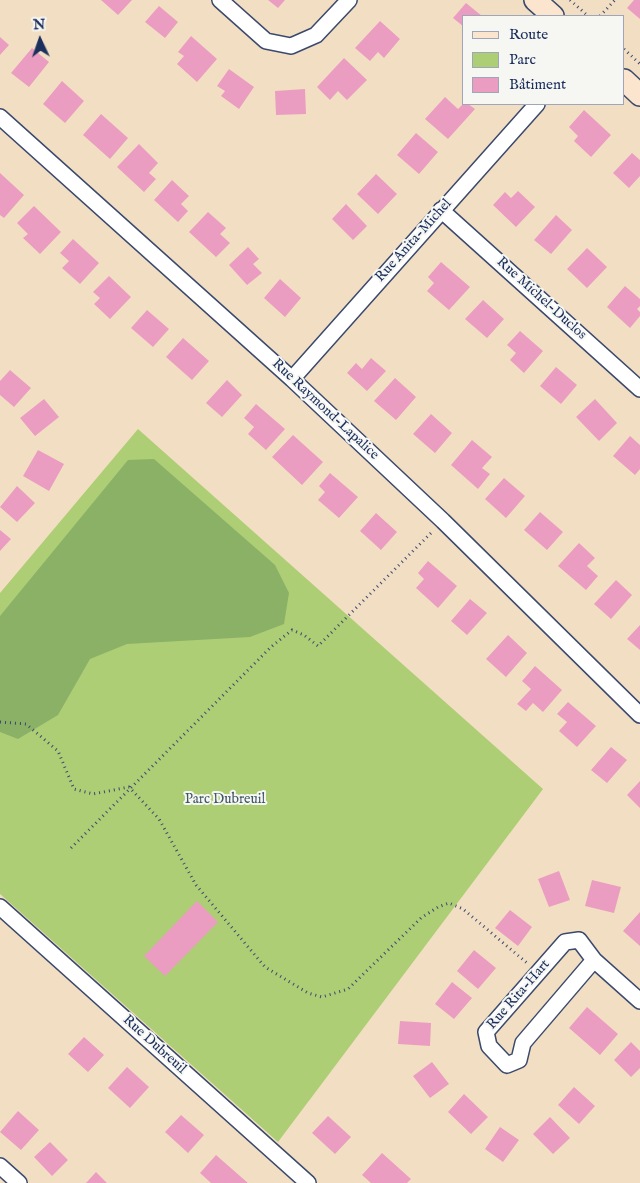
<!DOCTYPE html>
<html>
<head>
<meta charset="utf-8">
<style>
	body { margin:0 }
	#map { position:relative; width:640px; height:1183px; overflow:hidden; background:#f2dfc3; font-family:"IM FELL English",serif }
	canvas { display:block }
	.legend { position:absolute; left:462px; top:15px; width:162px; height:90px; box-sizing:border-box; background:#f6f6f2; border:1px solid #9ea6b7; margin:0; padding:6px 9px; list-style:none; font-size:15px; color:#1b2f5e }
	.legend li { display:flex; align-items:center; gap:10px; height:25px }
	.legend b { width:25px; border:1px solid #9ea6b7 }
	.north { position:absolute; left:15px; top:15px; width:50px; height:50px; -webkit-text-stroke:4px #f6f6f2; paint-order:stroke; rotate:357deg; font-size:14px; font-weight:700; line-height:20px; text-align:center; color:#1b2f5e }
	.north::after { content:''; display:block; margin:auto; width:18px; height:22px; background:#1b2f5e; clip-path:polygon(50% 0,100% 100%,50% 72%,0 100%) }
</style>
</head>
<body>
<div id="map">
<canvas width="640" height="1183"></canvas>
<ul class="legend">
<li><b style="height:6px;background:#fbe5cf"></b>Route</li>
<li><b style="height:14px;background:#adce75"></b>Parc</li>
<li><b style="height:14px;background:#eb9dc1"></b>Bâtiment</li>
</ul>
<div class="north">N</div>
</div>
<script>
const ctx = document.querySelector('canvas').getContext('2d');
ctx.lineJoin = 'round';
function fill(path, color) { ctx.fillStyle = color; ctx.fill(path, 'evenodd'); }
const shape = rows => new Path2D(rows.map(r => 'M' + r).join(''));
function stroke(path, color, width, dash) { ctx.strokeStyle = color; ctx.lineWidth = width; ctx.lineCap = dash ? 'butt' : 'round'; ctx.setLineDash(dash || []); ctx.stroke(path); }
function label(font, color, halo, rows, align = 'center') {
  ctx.font = font + ' "IM FELL English",serif'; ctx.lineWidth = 4; ctx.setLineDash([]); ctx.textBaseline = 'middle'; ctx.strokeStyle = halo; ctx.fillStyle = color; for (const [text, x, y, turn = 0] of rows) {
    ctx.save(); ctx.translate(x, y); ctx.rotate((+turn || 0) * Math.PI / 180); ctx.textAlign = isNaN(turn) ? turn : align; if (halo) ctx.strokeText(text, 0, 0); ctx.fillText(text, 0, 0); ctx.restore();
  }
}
fill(shape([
	[138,429,543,789,278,1142,0,894,0,593]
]), '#adce75');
fill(shape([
	[154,459,275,565,289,593,284,624,250,637,127,644,90,659,58,715,18,739,0,732,0,616,128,460]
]), '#8ab166');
fill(shape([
	[101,0,132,0,118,15],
	[268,0,285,0,278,8],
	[634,0,640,0,640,19,627,8],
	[466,3,482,16,464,16,464,27,453,18],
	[159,6,178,22,165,38,145,22],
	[380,21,400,39,384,58,378,52,370,61,355,48],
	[191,36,217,59,197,82,177,64,184,56,178,52],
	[0,37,9,45,0,55],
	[32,48,49,62,29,87,11,73],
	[344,58,367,80,347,100,338,91,330,100,317,87],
	[229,69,254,87,239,109,221,96,225,91,217,86],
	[62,81,84,101,65,123,43,104],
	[305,89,306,114,276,115,275,91],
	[445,97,458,109,463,104,468,104,475,109,448,139,425,119],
	[584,110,611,135,591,157,574,141,578,136,569,127],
	[101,114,128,138,110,159,83,135],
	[416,133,438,152,419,174,397,155],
	[139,144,158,163,149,173,156,179,144,192,117,167],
	[632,153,640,160,640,176,629,188,613,173],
	[0,173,24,195,4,218,0,215],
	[376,174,397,194,378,214,357,194],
	[172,180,189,196,181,204,188,211,178,222,154,200],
	[518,191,535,207,516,227,493,205,505,192,511,198],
	[346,204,367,226,353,240,332,219],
	[34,206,61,232,40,254,23,238,28,234,17,223],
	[208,212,226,228,220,234,230,243,216,257,189,232],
	[556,215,572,230,551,254,534,240],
	[73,239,99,263,80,284,62,268,69,261,60,253],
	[248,247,259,259,253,264,262,273,247,285,229,265],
	[587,248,607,267,587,288,567,269],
	[441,262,470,287,449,310,427,291,434,283,428,277],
	[109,276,131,297,110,319,94,304,100,298,93,292],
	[280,279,301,298,285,317,264,298],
	[625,286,640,299,640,306,637,309,640,312,640,316,630,328,607,307],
	[483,300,504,319,487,338,465,319],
	[147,310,169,329,153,347,131,328],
	[520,331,543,351,524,373,510,360,516,353,507,345],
	[183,338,209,361,192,380,166,357],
	[371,358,386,371,367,391,347,373,356,363,362,369],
	[556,367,577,385,561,404,540,386],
	[10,370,31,388,14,407,0,395,0,381],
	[395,378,416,397,396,420,374,401],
	[227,380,242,395,222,417,206,403],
	[44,399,59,417,35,436,20,418],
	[595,399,617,423,599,441,576,417],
	[256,404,285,429,266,450,248,434,254,427,244,418],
	[431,414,452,433,435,453,413,434],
	[293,435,323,462,302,485,272,457],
	[630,436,640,445,640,469,635,475,613,456],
	[472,440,492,457,482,468,490,474,478,489,451,465],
	[38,450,64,464,49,491,23,476],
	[330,473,358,497,339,518,318,500,325,492,319,486],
	[504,478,525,496,506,518,485,499],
	[17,486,35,503,17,522,0,507],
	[540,512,563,532,547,550,524,530],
	[376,513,397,532,381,550,360,531],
	[0,530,11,539,0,551],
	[579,543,595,558,587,566,598,576,586,590,558,566],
	[428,561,457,586,438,608,416,588,424,579,418,573],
	[616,580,632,595,611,619,594,604],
	[470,599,487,613,467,635,451,621],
	[640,625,640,650,627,639],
	[508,635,527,653,506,677,486,659],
	[535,666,562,690,543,712,533,703,526,711,517,704,531,689,522,681],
	[568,702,596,726,577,747,559,731,567,722,557,714],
	[611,747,627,760,607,783,591,770],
	[640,781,640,808,627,795],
	[559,871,570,900,549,907,538,879],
	[592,880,621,887,614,913,585,906],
	[197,901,218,922,165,976,144,956],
	[510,910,532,927,518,946,495,928],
	[640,912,640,946,623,931],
	[474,950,496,968,478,989,457,971],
	[452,982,472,998,454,1019,435,1004],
	[587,1007,618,1034,600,1055,569,1028],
	[400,1021,431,1023,430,1046,398,1044],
	[84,1037,104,1055,88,1072,68,1054],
	[631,1042,640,1051,640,1068,631,1077,614,1060],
	[432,1062,449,1084,430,1098,413,1076],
	[127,1067,149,1087,130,1108,108,1088],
	[574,1087,595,1106,579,1124,558,1105],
	[464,1094,488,1117,471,1134,448,1112],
	[18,1111,39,1130,21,1150,0,1132],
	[181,1115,204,1135,188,1153,165,1132],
	[328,1116,351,1137,335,1154,312,1133],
	[550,1117,570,1138,553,1154,533,1134],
	[500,1127,519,1140,503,1162,485,1149],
	[50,1142,68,1160,52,1176,34,1157],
	[382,1153,411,1179,407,1183,371,1183,362,1175],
	[216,1155,248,1183,211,1183,200,1173],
	[96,1172,107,1183,86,1183]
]), '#eb9dc1');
const street = shape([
	[220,0,266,41,291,46,316,35,349,0],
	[0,117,292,379,443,521,640,715],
	[441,210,640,389],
	[292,379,537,104],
	[0,907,308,1183],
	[594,960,523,1043,519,1060,507,1065,489,1046,486,1032,565,942,579,940,594,960,640,1001],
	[0,1166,19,1183]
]);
const secondary = shape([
	[535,0,553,16],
	[624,80,640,95]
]);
stroke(street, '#3b496d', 18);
stroke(secondary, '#3b496d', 24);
stroke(shape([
	[570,0,588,16],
	[600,16,615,0],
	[624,49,640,64],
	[0,722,26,724,58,751,74,789,93,794,129,787,159,819,196,885,265,967,308,993,322,997,348,989,421,918,438,907,449,903,463,909,527,963],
	[71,848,271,647,292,630,304,635,318,646,433,531]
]), '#3b496d', 3, [1, 4]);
stroke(street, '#fff', 15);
stroke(secondary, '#fbe5cf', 21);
label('14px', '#1b2f5e', '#f6f6f2', [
	["Rue Anita-Michel",414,241,-48],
	["Rue Michel-Duclos",541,299,42],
	["Rue Raymond-Lapalice",325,410,43],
	["Rue Rita-Hart",519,995,-49],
	["Rue Dubreuil",154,1045,42]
]);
label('14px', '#405764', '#f6f6f2', [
	["Parc Dubreuil",225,800]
]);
</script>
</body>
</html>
